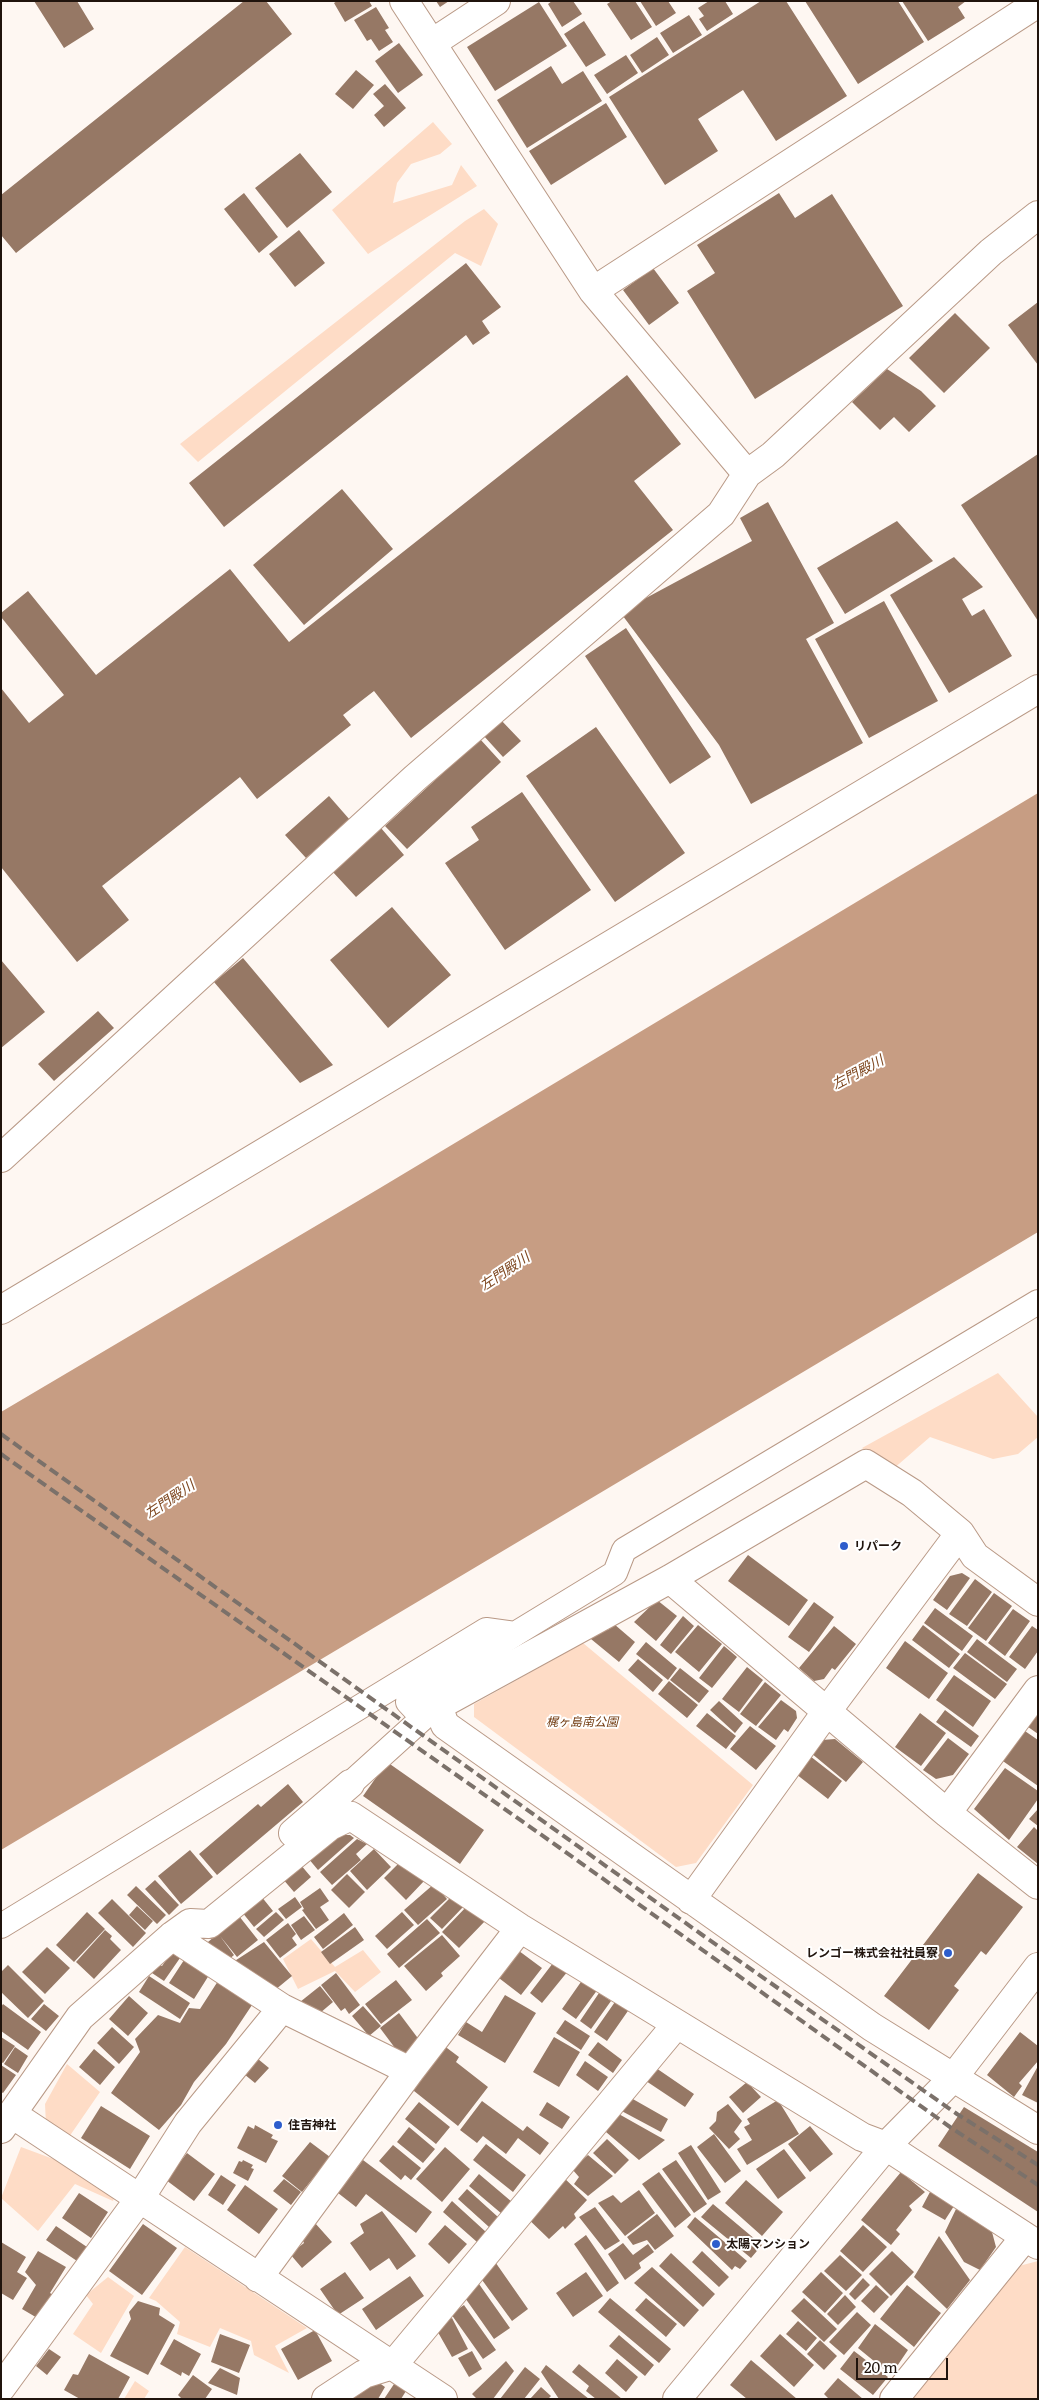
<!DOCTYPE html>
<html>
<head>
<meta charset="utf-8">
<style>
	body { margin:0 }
	#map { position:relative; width:1039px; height:2400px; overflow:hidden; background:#fef7f2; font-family:Literata,serif }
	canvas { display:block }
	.frame { position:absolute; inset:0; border:2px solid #20140d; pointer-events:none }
	.scale { position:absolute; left:856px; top:2358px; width:92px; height:22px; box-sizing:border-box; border:2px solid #20140d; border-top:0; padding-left:6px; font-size:15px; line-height:18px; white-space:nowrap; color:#20140d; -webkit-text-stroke:4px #fff; paint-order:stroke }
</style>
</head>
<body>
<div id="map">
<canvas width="1039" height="2400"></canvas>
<div class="frame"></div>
<div class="scale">20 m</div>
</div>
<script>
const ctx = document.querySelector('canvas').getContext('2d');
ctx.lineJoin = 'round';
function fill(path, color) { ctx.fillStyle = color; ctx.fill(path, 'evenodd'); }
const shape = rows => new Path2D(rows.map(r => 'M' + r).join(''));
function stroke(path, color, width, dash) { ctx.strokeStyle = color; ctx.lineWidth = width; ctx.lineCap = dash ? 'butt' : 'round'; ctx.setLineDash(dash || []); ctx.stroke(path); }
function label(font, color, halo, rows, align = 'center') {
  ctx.font = font + ' Literata,"Noto Sans JP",serif'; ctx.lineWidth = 4; ctx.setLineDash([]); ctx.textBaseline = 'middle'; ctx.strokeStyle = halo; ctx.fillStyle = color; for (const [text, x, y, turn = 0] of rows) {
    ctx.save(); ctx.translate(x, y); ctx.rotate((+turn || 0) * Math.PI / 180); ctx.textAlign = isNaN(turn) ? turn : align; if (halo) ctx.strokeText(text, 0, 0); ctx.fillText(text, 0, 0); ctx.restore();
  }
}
fill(shape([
	[433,122,452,144,440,154,411,164,397,183,393,203,452,185,461,165,477,186,368,254,332,210],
	[484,209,498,224,481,266,455,253,198,462,180,444,465,221],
	[998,1373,1038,1417,1038,1437,1018,1454,993,1459,930,1437,892,1470,862,1448],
	[583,1643,753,1785,696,1863,676,1867,474,1717,474,1704],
	[311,1939,335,1967,363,1950,381,1972,355,1992,335,1971,298,1989,283,1959],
	[67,2064,100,2092,69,2137,46,2125,45,2104],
	[21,2147,75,2167,116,2193,113,2201,75,2184,38,2231,1,2198],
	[185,2247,307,2328,275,2346,289,2373,254,2355,251,2341,220,2328,210,2347,177,2334,180,2322,156,2301,149,2298],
	[1038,2261,1038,2399,911,2399,1019,2266],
	[108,2277,134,2296,101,2353,73,2334,93,2304,86,2295],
	[135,2381,149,2391,144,2399,124,2399]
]), '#fedcc6');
fill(shape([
	[1038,793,1038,1232,1,1850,1,1412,380,1188]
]), '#c79d83');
fill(shape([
	[34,1,77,1,94,29,64,48],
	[244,1,266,1,292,34,16,253,1,235,1,195],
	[337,1,369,1,372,6,345,22,334,3],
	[436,1,449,1,440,7],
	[552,1,573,1,582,14,562,27,548,4],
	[612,1,635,1,652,27,631,40,607,4],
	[640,1,668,1,676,13,656,26],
	[709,1,725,1,733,14,707,31,699,19,704,16,698,8],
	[761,1,786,1,847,96,776,141,743,90,698,119,718,151,665,185,609,97],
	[805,1,898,1,924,42,858,84],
	[902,1,966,1,958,7,965,18,928,41],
	[539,2,567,46,495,91,467,47],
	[376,7,389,28,385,30,393,42,379,51,371,39,367,41,354,20],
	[689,15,702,35,673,53,660,33],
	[584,21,606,55,586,67,564,34],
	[657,37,669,55,642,73,630,55],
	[399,43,423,75,398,93,375,61],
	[626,55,638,73,607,94,594,75],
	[551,66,562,84,583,71,602,101,527,148,497,100],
	[356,70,374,85,353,109,335,94],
	[385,84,406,108,384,127,374,115,384,106,373,94],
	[606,103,627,137,551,185,529,151],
	[300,153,332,192,287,228,255,188],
	[244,193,278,237,259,253,224,209],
	[779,193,795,218,832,194,903,306,755,399,687,291,715,273,697,245],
	[299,230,325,263,295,287,269,254],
	[466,263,501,307,482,321,490,333,473,345,466,335,224,527,189,483],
	[653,268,679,303,649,325,623,290],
	[1038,302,1038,365,1008,325],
	[955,313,990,348,944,393,909,358],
	[887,369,921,391,936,406,909,432,894,417,880,430,852,402],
	[627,375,681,444,634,481,673,530,411,738,374,691,343,715,351,725,257,799,240,777,102,886,129,920,77,962,1,867,1,688,29,723,64,695,1,617,1,613,28,591,96,675,230,569,289,642],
	[1038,454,1038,621,961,505],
	[342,489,393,549,304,625,253,565],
	[768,502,834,623,806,639,863,743,751,804,719,745,620,612,752,541,740,518],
	[897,521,933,561,845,614,817,568],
	[954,557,983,587,962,599,972,616,984,609,1012,656,949,693,890,595],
	[884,601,938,701,869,738,815,639],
	[626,628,711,757,670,784,585,656],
	[500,719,521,741,503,757,483,735],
	[596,727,685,853,615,902,526,776],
	[480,739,501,762,407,849,385,826],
	[522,792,591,890,505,950,445,863,479,840,471,827],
	[329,796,350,820,306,858,285,835],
	[381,828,404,855,356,897,332,871],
	[392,907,451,975,388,1028,330,960],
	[243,958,333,1065,300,1083,214,982],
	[1,960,45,1012,1,1048],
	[98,1011,114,1028,54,1081,38,1064],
	[748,1555,808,1600,789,1626,728,1581],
	[962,1573,970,1578,947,1610,933,1600,950,1576],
	[975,1579,992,1592,967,1626,949,1614],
	[994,1593,1012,1606,986,1641,968,1628],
	[657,1600,677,1616,656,1641,634,1622],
	[814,1602,834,1617,809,1652,788,1637],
	[935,1608,973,1636,962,1651,924,1623],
	[1013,1609,1030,1621,1005,1656,988,1643],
	[683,1616,694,1626,671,1654,660,1645],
	[614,1624,635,1642,619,1662,591,1639,602,1630,608,1630],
	[698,1625,722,1644,699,1672,675,1652],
	[923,1625,960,1654,949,1668,912,1640],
	[834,1626,856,1644,835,1670,832,1668,824,1679,814,1681,799,1668],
	[1032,1626,1038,1630,1038,1651,1025,1669,1009,1657],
	[977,1639,1017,1669,1007,1682,967,1652],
	[905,1641,948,1673,929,1699,886,1668],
	[646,1642,677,1668,668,1680,636,1654],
	[724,1646,737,1657,712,1688,699,1678],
	[965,1653,1007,1684,995,1699,953,1668],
	[638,1659,663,1680,653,1692,628,1670],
	[747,1667,763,1680,739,1712,722,1699],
	[680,1668,709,1691,699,1703,670,1680],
	[954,1675,991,1701,973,1727,936,1700],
	[669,1681,698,1705,687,1718,658,1694],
	[765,1682,781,1695,756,1726,740,1714],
	[781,1700,796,1711,797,1718,788,1732,784,1729,776,1740,758,1727],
	[719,1701,743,1723,735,1733,710,1710],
	[1038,1708,1038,1734,1024,1724],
	[945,1710,979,1736,971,1747,936,1722],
	[707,1713,736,1736,726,1749,696,1726],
	[920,1713,946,1733,921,1766,895,1747],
	[750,1726,776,1746,756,1770,730,1749],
	[1022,1729,1038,1740,1038,1786,1000,1759],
	[948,1738,969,1754,953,1775,936,1779,923,1770],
	[835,1739,863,1762,846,1782,811,1753,822,1740],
	[810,1756,842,1781,828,1799,796,1774],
	[387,1762,484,1830,460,1864,363,1796],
	[1005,1768,1038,1791,1038,1799,1009,1840,974,1809],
	[288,1784,303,1802,217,1875,199,1854,258,1804,261,1807],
	[1038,1809,1038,1826,1029,1819],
	[1034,1827,1038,1831,1038,1864,1017,1847],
	[333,1835,350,1835,354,1838,318,1870,308,1858],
	[357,1839,367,1844,356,1854,361,1860,332,1885,320,1872],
	[374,1849,391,1867,367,1890,350,1871],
	[190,1850,213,1877,181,1904,158,1876],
	[399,1863,425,1880,406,1900,384,1878],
	[300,1864,311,1877,294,1892,282,1878],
	[978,1873,1023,1907,986,1955,981,1951,954,1986,959,1990,929,2030,884,1996],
	[347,1874,365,1892,349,1908,331,1890],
	[155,1880,179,1905,169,1915,145,1889],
	[434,1884,447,1899,418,1925,404,1910],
	[136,1886,166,1915,157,1924,127,1895],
	[320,1888,329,1901,320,1907,329,1920,316,1929,302,1910,304,1909,300,1902],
	[261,1896,273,1911,254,1927,242,1912],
	[452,1896,463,1907,442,1929,430,1918],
	[295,1897,302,1907,286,1919,278,1909],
	[112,1899,146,1933,133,1947,98,1913],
	[469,1904,486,1920,459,1948,442,1932],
	[137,1906,153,1921,145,1930,129,1915],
	[87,1912,105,1929,74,1962,56,1945],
	[276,1912,284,1920,264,1937,256,1929],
	[402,1912,414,1925,387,1949,375,1936],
	[344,1913,353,1925,323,1949,314,1937],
	[239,1916,258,1940,237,1957,220,1936,234,1955,226,1962,202,1947],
	[304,1916,315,1930,301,1940,291,1925],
	[427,1919,440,1933,399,1968,387,1954],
	[288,1923,296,1934,292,1938,297,1945,280,1958,266,1940],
	[355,1927,364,1940,330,1964,321,1952],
	[105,1930,112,1936,110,1939,121,1950,94,1979,76,1962],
	[442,1935,460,1956,441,1973,443,1976,426,1991,404,1966],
	[264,1942,292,1976,275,1990,230,1964],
	[47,1947,70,1968,45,1994,22,1972],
	[515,1948,542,1968,521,1995,495,1975],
	[171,1953,180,1958,164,1981,149,1971,154,1963,162,1966],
	[186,1957,211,1972,194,1999,169,1983],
	[553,1963,568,1971,542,2003,530,1993],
	[8,1965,44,2001,28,2018,1,1992,1,1972],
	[336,1973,360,2005,349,2014,345,2008,341,2011,321,1985],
	[149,1976,190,2003,180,2019,139,1992],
	[583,1979,598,1989,576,2019,562,2009],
	[396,1980,412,2000,381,2024,365,2004],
	[218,1981,256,1999,226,2044,194,2082,181,2105,159,2130,111,2093,140,2052,135,2039,158,2015,180,2023,189,2008,200,2009],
	[320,1986,333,2002,320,2013,300,2002],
	[599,1993,611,2001,591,2029,580,2021],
	[505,1995,536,2013,505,2063,458,2035,466,2022,482,2032],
	[129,1996,148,2013,128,2036,109,2019],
	[617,1999,630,2008,607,2041,594,2032],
	[3,2004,41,2032,28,2050,1,2031,1,2007],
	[44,2004,59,2016,46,2031,31,2019],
	[363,2006,381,2026,369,2036,352,2016],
	[399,2013,420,2041,401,2056,380,2028],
	[565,2020,590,2036,581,2050,556,2033],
	[112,2027,134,2047,119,2064,97,2043],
	[1020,2032,1038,2046,1038,2061,1019,2083,1022,2086,1014,2097,987,2075],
	[1,2037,15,2046,3,2063,1,2062],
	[554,2037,580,2052,559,2087,533,2072],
	[598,2042,622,2060,613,2073,588,2055],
	[443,2045,459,2057,456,2062,488,2087,458,2126,409,2087],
	[15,2047,28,2056,18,2073,4,2064],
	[94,2049,115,2067,100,2085,79,2067],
	[258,2059,269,2068,255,2083,244,2074],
	[585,2061,608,2077,598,2091,576,2075],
	[1,2065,16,2075,3,2093,1,2092],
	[1038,2066,1038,2103,1022,2095],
	[656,2068,694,2094,685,2107,646,2081],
	[747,2082,761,2097,743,2113,729,2097],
	[624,2094,668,2119,661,2132,616,2108],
	[778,2100,799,2134,747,2165,737,2149,752,2140,744,2127,750,2124,747,2119],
	[482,2101,523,2131,527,2126,549,2143,540,2155,518,2138,506,2154,483,2136,477,2143,460,2130],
	[419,2102,450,2127,436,2144,405,2119],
	[547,2102,570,2117,562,2129,539,2115],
	[728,2104,742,2121,734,2132,740,2139,729,2149,709,2128,716,2121,717,2112],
	[101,2106,150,2136,130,2169,81,2138],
	[964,2107,1038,2152,1038,2212,938,2146],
	[617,2113,665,2140,639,2160,606,2132],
	[255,2125,273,2135,271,2138,278,2141,266,2163,237,2148,248,2126,254,2129],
	[810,2126,833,2154,810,2172,788,2144],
	[409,2127,435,2149,423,2163,397,2142],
	[714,2134,741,2171,725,2183,697,2147],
	[607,2139,629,2160,615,2174,593,2153],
	[310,2142,330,2157,302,2192,282,2176],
	[486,2144,526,2175,513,2192,473,2160],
	[393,2145,421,2168,411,2180,405,2175,401,2180,379,2161],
	[691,2145,721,2192,708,2200,678,2153],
	[445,2147,470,2169,442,2202,416,2179],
	[784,2149,806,2178,778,2199,756,2169],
	[187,2153,215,2174,194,2201,166,2180],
	[588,2155,613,2176,588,2196,574,2184,579,2177,572,2169],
	[243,2160,253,2165,251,2168,254,2169,248,2181,233,2173,239,2161,242,2162],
	[363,2160,432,2212,416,2233,366,2194,356,2207,338,2193],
	[676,2160,707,2204,694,2213,662,2169],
	[659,2172,691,2215,675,2228,642,2184],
	[901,2172,925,2192,909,2206,912,2210,896,2230,900,2234,891,2245,861,2220],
	[479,2174,512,2202,502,2214,469,2186],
	[560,2174,587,2200,574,2214,576,2218,565,2229,563,2226,549,2239,522,2213],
	[221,2175,236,2185,223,2205,208,2195],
	[284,2179,301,2192,291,2205,273,2191],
	[746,2180,783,2212,762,2236,725,2203],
	[245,2185,278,2209,259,2234,227,2210],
	[467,2189,498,2217,489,2227,458,2199],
	[639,2190,655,2213,625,2236,598,2203,613,2195,621,2203],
	[930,2192,954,2206,945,2220,922,2207],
	[79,2193,108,2212,91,2238,62,2218],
	[452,2201,486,2232,477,2242,443,2212],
	[713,2204,762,2245,751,2258,701,2217],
	[595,2207,620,2241,605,2250,579,2217],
	[956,2209,992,2232,996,2247,980,2270,964,2262,945,2232],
	[382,2211,416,2256,397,2270,389,2258,370,2271,350,2243,364,2233,360,2224],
	[657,2214,674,2236,655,2250,647,2240,633,2245,627,2237],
	[695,2217,747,2261,740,2269,735,2266,732,2270,687,2227],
	[315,2223,332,2242,302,2268,290,2254,304,2243,300,2235],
	[143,2224,177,2248,142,2295,109,2271],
	[445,2225,467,2244,449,2264,428,2244],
	[863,2225,887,2247,863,2272,840,2251],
	[56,2226,87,2247,77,2261,46,2240],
	[586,2235,619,2283,607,2292,574,2244],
	[939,2236,970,2280,947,2309,914,2277],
	[1,2242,26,2257,17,2272,27,2278,13,2300,1,2293],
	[623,2243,633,2255,648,2244,654,2252,639,2263,641,2268,625,2280,608,2254],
	[38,2251,66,2267,50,2293,53,2295,39,2319,22,2309,36,2285,25,2272],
	[702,2251,729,2277,719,2287,692,2262],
	[892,2251,914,2272,891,2296,869,2274],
	[671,2253,715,2294,703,2307,659,2266],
	[840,2255,862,2275,846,2291,824,2271],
	[491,2256,528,2309,512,2321,477,2273],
	[652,2267,699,2310,684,2327,634,2283],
	[345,2272,364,2298,338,2315,320,2289],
	[586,2272,603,2296,573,2317,556,2293],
	[821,2272,843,2293,825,2313,802,2292],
	[410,2276,424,2296,376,2330,362,2309],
	[863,2278,870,2285,855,2300,849,2294],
	[479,2284,510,2328,494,2339,463,2295],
	[876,2285,889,2297,874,2313,861,2301],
	[907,2285,941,2313,914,2347,880,2319],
	[845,2295,856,2307,838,2325,827,2314],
	[610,2298,671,2349,659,2363,598,2312],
	[646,2298,677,2324,666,2337,635,2310],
	[804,2298,837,2329,824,2342,791,2311],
	[138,2301,160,2308,159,2315,175,2325,148,2375,110,2356,131,2319,129,2312],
	[464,2305,496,2350,483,2359,451,2314],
	[857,2312,871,2325,844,2355,829,2342],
	[452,2318,468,2349,452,2357,435,2327],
	[798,2321,817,2338,806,2351,786,2334],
	[875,2324,908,2350,891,2375,858,2348],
	[315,2330,332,2361,298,2380,281,2349],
	[220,2334,250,2345,239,2373,211,2362],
	[780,2334,814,2365,794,2387,760,2356],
	[619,2335,654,2365,645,2376,609,2346],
	[174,2339,201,2354,189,2376,182,2372,181,2376,160,2364],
	[820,2340,837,2356,824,2370,807,2354],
	[49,2349,61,2357,47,2375,36,2366],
	[472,2351,482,2369,469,2377,458,2358],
	[854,2351,888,2377,873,2395,840,2369],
	[89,2354,130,2377,118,2399,80,2399,64,2390,73,2374,78,2375],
	[617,2359,638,2377,626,2392,605,2373],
	[751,2360,797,2399,747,2399,730,2385],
	[506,2361,514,2371,493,2399,477,2399,472,2394],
	[579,2364,622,2399,596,2399,586,2391,589,2386,572,2372],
	[546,2365,589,2399,559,2399,541,2372],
	[525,2367,540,2379,524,2399,500,2399],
	[220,2368,240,2378,237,2395,208,2383],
	[193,2375,212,2389,205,2399,182,2399,178,2395],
	[838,2378,863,2399,829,2399,824,2394],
	[375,2380,385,2387,378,2399,341,2399],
	[394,2384,406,2391,401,2399,384,2399],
	[541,2387,551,2396,548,2399,530,2399]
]), '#967865');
const pedestrian = shape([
	[422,1717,408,1702,515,1634],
	[350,1784,434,1708],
	[1,1926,486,1630,515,1634,615,1573,624,1550,1038,1302]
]);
const minor = shape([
	[404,1,593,291,747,474],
	[432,43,496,1],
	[593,291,1038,3],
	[1,1158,415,778,721,514,747,474,773,455,991,252,1038,215],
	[1,1310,1038,689],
	[670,1579,947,1813,1038,1885],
	[1038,1602,975,1556,960,1533,912,1493,866,1464,670,1579,438,1706,445,1725,872,2027,1038,2130],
	[947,1813,1038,1690],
	[293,1833,350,1784],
	[691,1900,827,1711,960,1533],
	[172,1936,282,2008,410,2071],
	[12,2114,443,2399],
	[1,2129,80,2017,172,1936,190,1923,209,1924,330,1826,351,1816,520,1928,862,2137,886,2146,1038,2245],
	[258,2278,410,2071,520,1928],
	[1,2388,140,2198,188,2123,282,2008],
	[326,2399,364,2374,393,2365,676,2025],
	[894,2399,1025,2237]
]);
const tertiary = shape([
	[677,2399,886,2146,953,2078,1038,1967]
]);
stroke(pedestrian, '#b99986', 26);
stroke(minor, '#b99986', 30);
stroke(tertiary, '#b99986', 30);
stroke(pedestrian, '#fff', 24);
stroke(minor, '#fff', 28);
stroke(tertiary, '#fff', 28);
stroke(shape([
	[1,1434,701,1934,957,2114,1038,2165],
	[1,1454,560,1848,950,2127,1038,2185]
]), '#7b716a', 4, [10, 5]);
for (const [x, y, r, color] of [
	[844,1546,5,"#2d5dcc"],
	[948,1953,5,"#2d5dcc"],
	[278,2125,5,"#2d5dcc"],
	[716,2244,5,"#2d5dcc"]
]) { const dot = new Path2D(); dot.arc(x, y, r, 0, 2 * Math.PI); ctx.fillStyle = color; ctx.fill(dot); stroke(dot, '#fff', 2); }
label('bold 12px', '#20140d', '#fff', [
	["リパーク",854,1546],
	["レンゴー株式会社社員寮",938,1953,"right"],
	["住吉神社",288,2125],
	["太陽マンション",726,2244]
], 'left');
label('italic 12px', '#723c12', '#fff', [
	["梶ヶ島南公園",582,1722]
]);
label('italic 14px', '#7e471f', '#fff', [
	["左門殿川",858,1073,-28],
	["左門殿川",505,1272,-34],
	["左門殿川",170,1500,-34]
]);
</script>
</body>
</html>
